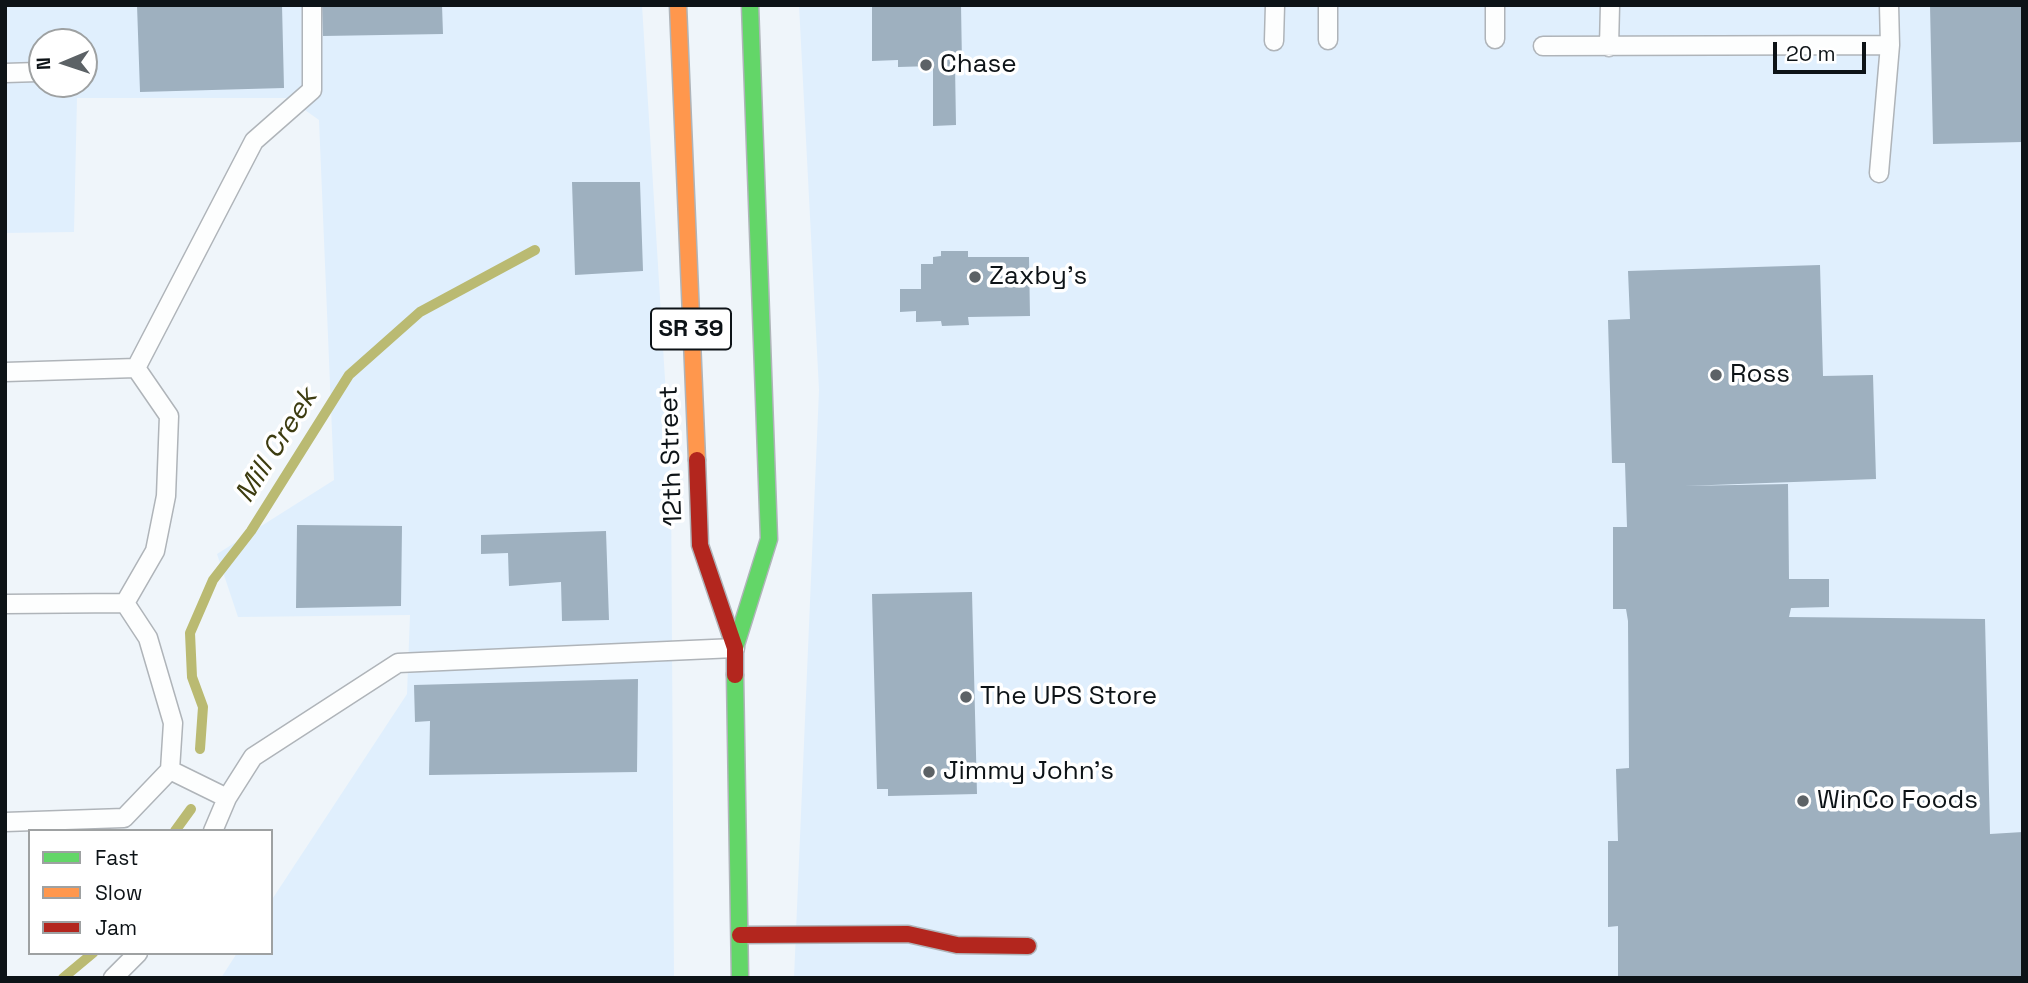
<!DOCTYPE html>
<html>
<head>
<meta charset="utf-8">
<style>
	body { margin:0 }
	#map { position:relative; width:2028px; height:983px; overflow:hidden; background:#eff5fa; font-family:"Space Grotesk",sans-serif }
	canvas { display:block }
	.frame { position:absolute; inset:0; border:7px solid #0d1317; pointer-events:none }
	.legend { position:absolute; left:28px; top:829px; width:245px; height:126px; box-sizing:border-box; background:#fff; border:2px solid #9ea1a2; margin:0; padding:9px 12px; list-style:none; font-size:21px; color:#0d1317 }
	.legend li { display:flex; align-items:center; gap:14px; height:35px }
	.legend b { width:35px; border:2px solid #9ea1a2 }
	.north { position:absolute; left:28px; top:28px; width:70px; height:70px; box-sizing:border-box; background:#fff; border:2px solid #9ea1a2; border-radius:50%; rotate:268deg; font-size:19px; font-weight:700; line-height:28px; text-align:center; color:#0d1317 }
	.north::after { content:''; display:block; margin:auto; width:24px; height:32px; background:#5c6266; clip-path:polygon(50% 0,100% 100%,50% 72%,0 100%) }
	.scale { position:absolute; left:1773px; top:42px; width:93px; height:32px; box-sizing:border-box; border:4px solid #0d1317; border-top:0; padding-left:9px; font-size:21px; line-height:24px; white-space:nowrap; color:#0d1317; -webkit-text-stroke:5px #fff; paint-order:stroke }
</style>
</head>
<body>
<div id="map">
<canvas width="2028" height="983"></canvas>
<div class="frame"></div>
<ul class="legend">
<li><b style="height:9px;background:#63d668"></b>Fast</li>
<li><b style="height:9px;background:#ff974d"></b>Slow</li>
<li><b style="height:9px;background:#b3261e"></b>Jam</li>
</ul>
<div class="north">N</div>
<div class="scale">20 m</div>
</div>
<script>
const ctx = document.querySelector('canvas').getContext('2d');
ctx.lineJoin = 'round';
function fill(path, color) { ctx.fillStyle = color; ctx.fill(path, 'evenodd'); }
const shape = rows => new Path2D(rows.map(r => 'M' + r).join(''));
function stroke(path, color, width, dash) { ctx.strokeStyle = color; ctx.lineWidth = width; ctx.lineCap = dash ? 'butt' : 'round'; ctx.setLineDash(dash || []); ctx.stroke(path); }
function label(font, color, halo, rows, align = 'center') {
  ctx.font = font + ' "Space Grotesk",sans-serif'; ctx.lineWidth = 7; ctx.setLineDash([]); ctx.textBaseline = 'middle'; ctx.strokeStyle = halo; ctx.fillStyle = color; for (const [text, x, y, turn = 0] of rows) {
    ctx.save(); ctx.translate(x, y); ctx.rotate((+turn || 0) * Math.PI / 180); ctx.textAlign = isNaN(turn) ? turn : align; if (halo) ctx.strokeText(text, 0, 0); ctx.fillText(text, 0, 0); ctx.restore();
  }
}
fill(shape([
	[5,5,642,5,671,477,674,978,221,978,237,953,271,953,271,901,407,694,410,615,238,617,217,554,334,480,319,120,288,98,77,98,74,232,5,233],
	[42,42,84,42,84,84,42,84],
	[799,5,2023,5,2023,978,794,978,819,390]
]), '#e0effd');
stroke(shape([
	[200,749,203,707,192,677,190,633,213,580,251,531,349,375,420,312,535,250],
	[175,831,191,809],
	[63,978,93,953]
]), '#baba72', 10);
fill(shape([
	[137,5,282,5,284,88,140,92],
	[322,5,442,5,443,34,323,36],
	[872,5,961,5,962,64,955,65,956,125,933,126,933,66,898,67,898,60,872,61],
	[1930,5,2023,5,2023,142,1933,144],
	[572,182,640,182,643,271,575,275],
	[941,251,968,251,968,257,1029,257,1030,316,968,317,969,325,942,326,941,321,916,322,916,311,900,312,900,289,921,289,921,264,933,264,933,257,941,256],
	[1820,265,1823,376,1873,375,1876,479,1684,486,1788,484,1789,579,1829,579,1829,607,1791,608,1789,617,1985,619,1990,834,2023,832,2023,978,1618,978,1618,926,1608,927,1608,841,1618,841,1616,769,1629,768,1628,621,1626,609,1613,609,1613,527,1627,527,1625,463,1612,463,1608,320,1630,319,1628,271],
	[297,525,402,526,401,606,296,608],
	[606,531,609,620,562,621,561,582,509,586,508,553,481,554,481,535],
	[972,592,977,794,888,796,888,789,877,789,872,594],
	[638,679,637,772,429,775,430,721,415,722,414,685]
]), '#9eb0bf');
const lane = shape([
	[1328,5,1328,40],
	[1495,5,1495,39],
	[1274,41,1275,5],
	[1543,46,1890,45],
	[1609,47,1610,5],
	[5,73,38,72],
	[1879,173,1890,45,1889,5],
	[5,372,136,368],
	[125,603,155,551,166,496,169,416,136,368,254,141,312,90,312,5],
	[5,604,125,603,148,638,173,723,170,770,124,818,5,822],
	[170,770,227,798,253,757,398,663,735,648],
	[213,831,227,798],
	[113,978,138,953]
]);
const fast = shape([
	[735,648,769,539,750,5],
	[735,675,740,978]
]);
const slow = shape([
	[678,5,697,460]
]);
const jam = shape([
	[697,460,700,545,735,648,735,675],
	[740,935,908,934,957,945,1028,946]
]);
stroke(lane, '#afb4b9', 21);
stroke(fast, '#afb4b9', 19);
stroke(slow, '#afb4b9', 19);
stroke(jam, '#afb4b9', 19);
stroke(lane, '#fdfefe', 18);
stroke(fast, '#63d668', 16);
stroke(slow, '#ff974d', 16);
stroke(jam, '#b3261e', 16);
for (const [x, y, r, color] of [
	[926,65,7,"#5c6266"],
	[975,277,7,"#5c6266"],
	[1716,375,7,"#5c6266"],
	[966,697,7,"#5c6266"],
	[929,772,7,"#5c6266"],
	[1803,801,7,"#5c6266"]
]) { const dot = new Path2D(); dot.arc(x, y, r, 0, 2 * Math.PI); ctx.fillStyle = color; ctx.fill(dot); stroke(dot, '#fff', 2.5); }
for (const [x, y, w] of [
	[691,329,80]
]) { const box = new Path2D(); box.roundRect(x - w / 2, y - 20.5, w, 41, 5); ctx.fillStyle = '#fff'; ctx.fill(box); stroke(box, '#0d1317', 2); }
label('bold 24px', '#0d1317', null, [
	["SR 39",691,329]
]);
label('26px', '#0d1317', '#fff', [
	["Chase",940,65],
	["Zaxby's",989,277],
	["Ross",1730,375],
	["The UPS Store",980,697],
	["Jimmy John's",943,772],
	["WinCo Foods",1817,801]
], 'left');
label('26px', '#0d1317', '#fff', [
	["12th Street",672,456,-92]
]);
label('italic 28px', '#3d3c10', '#fff', [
	["Mill Creek",277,446,-58]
]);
</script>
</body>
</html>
